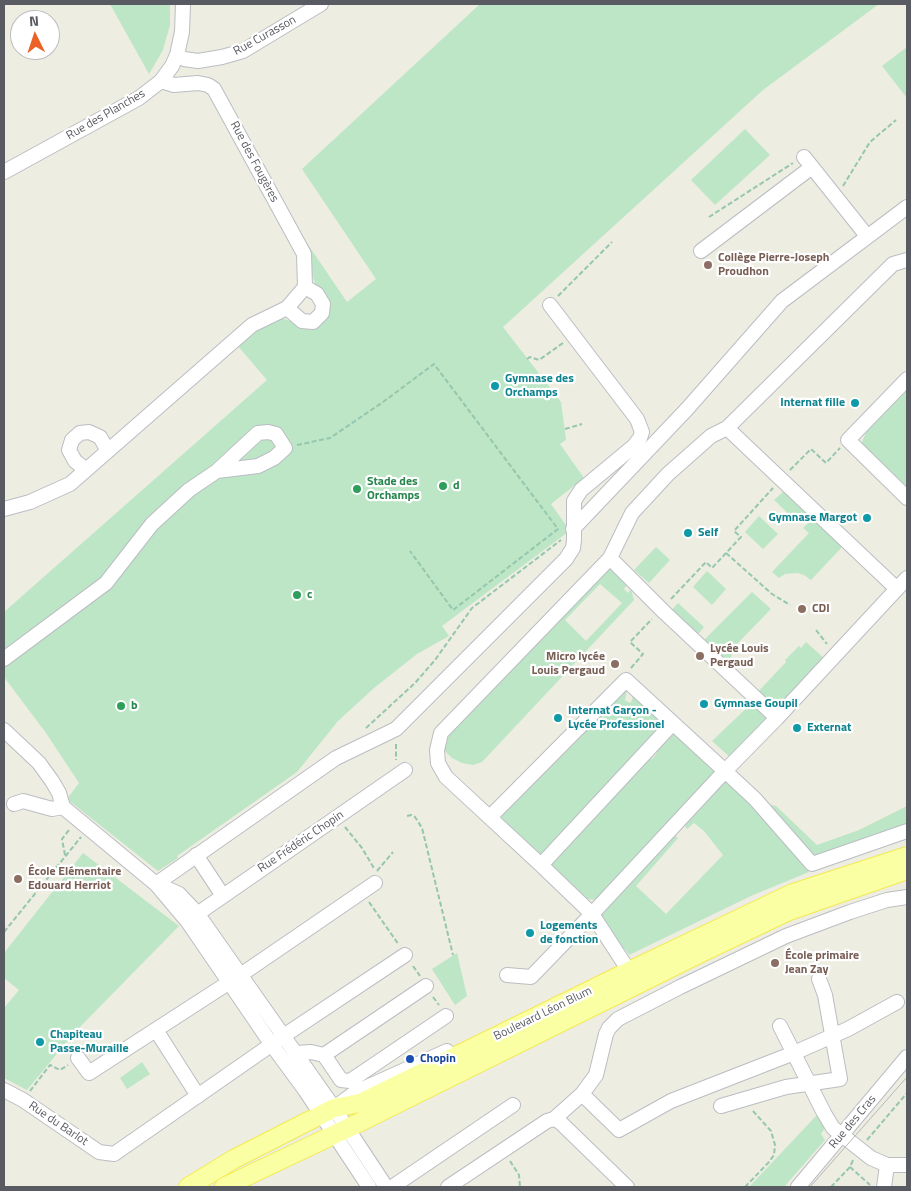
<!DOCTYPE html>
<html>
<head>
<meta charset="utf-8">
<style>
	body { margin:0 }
	#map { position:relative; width:911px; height:1191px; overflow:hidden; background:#edede1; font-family:"Titillium Web",sans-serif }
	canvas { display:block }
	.frame { position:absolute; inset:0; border:5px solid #595b62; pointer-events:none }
	.north { position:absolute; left:10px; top:10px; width:50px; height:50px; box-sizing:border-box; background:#fff; border:1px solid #bdbdc0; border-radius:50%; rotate:356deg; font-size:14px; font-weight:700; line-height:20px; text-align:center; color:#595b62 }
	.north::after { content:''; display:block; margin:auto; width:18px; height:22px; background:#ed6127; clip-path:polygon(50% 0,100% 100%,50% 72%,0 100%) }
</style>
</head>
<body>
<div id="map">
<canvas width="911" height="1191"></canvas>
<div class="frame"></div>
<div class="north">N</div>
</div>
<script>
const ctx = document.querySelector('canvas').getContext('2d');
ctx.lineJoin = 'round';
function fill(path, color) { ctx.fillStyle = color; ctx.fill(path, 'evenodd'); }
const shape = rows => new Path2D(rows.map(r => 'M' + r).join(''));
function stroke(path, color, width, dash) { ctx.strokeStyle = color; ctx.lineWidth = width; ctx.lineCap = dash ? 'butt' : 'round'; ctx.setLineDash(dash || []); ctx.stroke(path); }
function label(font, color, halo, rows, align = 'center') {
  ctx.font = font + ' "Titillium Web",sans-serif'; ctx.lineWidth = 4.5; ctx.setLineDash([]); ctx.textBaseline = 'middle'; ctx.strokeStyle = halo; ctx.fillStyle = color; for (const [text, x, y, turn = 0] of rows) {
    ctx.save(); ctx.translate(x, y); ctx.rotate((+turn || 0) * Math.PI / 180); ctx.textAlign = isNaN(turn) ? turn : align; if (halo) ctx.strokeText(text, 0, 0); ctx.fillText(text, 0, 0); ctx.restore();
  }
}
fill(shape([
	[110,4,170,4,170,25,163,50,149,74],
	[480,4,879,4,763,90,503,327,561,402,566,440,560,444,584,478,551,504,566,525,568,532,442,626,449,636,417,654,374,688,338,721,297,772,177,856,178,858,158,871,67,799,79,783,46,733,4,677,4,612,267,380,237,345,257,328,278,318,288,320,298,326,309,329,316,328,325,321,330,309,329,300,322,290,316,286,312,274,311,255,300,233,347,302,376,279,302,169],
	[907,47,907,98,882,66],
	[745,129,770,155,715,205,691,180],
	[907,387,907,495,863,453,862,442,867,430],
	[784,491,806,514,797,522,774,500],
	[759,516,778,534,763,549,745,532],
	[812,519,843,546,811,580,804,575,798,573,785,574,779,578,772,572,809,533,803,528],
	[656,547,670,560,649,583,634,570],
	[610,569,627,585,624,589,628,593,631,589,634,600,482,762,473,765,462,763,452,758,445,751,445,743,452,731,606,570],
	[600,584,622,603,586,641,565,620],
	[707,571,726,589,712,605,693,587],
	[752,592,771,609,734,647,732,653,731,660,737,672,703,641],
	[678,603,704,627,695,638,669,613],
	[806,642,825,659,775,712,756,694,786,662,785,660,799,646,801,648],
	[627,689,625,701,631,703,634,691,669,724,541,858,502,821,502,815,623,690],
	[753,702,767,715,767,720,731,758,712,741],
	[674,730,715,769,713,770,715,773,598,900,585,899,550,866,555,854,649,756,652,759,657,753,654,750],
	[724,782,731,783,776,826,809,872,753,895,629,955,625,949,622,951,600,914,671,833,678,838,636,886,666,914,723,855,704,831,694,823,687,829,682,822,717,785],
	[763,803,776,806,817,845,859,830,907,806,907,824,813,857],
	[83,853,179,926,74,1033,27,1090,4,1078,4,1008,19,990,4,978,4,953],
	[457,953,467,996,455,1005,432,969],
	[142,1062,150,1074,127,1089,120,1078],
	[817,1115,825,1128,821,1134,825,1140,784,1187,749,1187]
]), '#bce6c5');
const minor = shape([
	[177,55,184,59,198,61,222,57,243,51,321,4],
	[804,157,867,236],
	[4,172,139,98,161,81,172,66,177,55,182,32,183,4],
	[701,251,812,167],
	[287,308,302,321,313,322,322,313,323,304,317,294,305,287],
	[907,379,848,440,907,498],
	[727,428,897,589],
	[85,469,75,461,69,450,72,440,80,433,89,432,100,437,108,451],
	[4,509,30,502,70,484,252,325,287,308,305,287,304,254,214,89,208,85,198,83,174,85,161,81],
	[573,529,687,409,782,301,907,207],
	[610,558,664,612,777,718],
	[907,578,777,718,725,771,755,799,812,864,907,831],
	[4,659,106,583,152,524,189,490,217,471,258,433,268,432,276,434,285,448,274,458,258,466,217,471],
	[4,730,39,763,52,781,59,793,63,807,156,884,188,922,272,1045,305,1090,369,1187],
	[14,804,23,801,52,809,63,807],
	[490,817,626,680,725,771,592,914,531,977,507,975],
	[196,855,223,896],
	[541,865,673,723],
	[156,884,336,758,396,729,566,559,573,548,574,540,574,501,581,490,634,446,640,438,642,432,637,419,550,305],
	[159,885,179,894,197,913,334,1108,386,1187],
	[190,919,405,770],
	[629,971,592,914,541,865,446,777,438,763,437,750,441,733,610,558,632,513,668,474,711,436,727,428,893,264,907,260],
	[780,1026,824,1113,833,1128,871,1158,887,1165,907,1165],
	[156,1030,198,1096],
	[296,1053,311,1052,324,1055,341,1080,350,1081,446,1016],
	[324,1055,426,986],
	[78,1058,89,1073,242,974,375,883],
	[4,1090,23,1100,99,1152,114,1154,291,1031,405,955],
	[582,1094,596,1075,606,1034,609,1028,618,1019,680,987,786,936,850,912,887,900,907,897],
	[337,1106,356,1092,447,1051],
	[721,1106,786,1087,840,1079,825,995,819,979],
	[554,1119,582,1094,619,1130,671,1101,794,1053,848,1029,897,1002],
	[392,1187,513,1105],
	[448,1187,547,1121,554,1119,560,1122,627,1187],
	[798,1187,907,1057],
	[884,1187,887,1165]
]);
const major = shape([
	[188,1187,234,1159,334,1108,360,1103,629,971,793,893,907,856],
	[224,1187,348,1128,703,952,789,911,907,870]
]);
stroke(minor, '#bbbdc3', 16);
stroke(major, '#f4ea52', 20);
stroke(shape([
	[843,186,870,142,896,120],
	[709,217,793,163],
	[558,296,612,242],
	[527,359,530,357,539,360,563,343],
	[565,429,582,424],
	[297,445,330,438,383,402,434,364,558,529,453,610,410,551],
	[790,470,811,449,826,463,840,448],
	[726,553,772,594,790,605],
	[671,599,706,562,712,568,741,537,734,531,773,488],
	[816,630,827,644],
	[631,668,643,654,630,642,652,619],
	[735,709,742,703],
	[366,728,415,683,435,660,472,608,561,540],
	[396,744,396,760],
	[407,816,411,815,415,817,422,828,453,955],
	[345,827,362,848,375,870],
	[65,855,62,839,69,830],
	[377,871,393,852],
	[369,902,399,945],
	[4,932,81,837],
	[413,966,420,976],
	[433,997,439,1005],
	[30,1091,50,1065,60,1070,68,1065],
	[867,1140,907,1093],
	[510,1161,519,1175,520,1187],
	[850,1167,870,1185],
	[745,1187,769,1162,774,1155,775,1145,771,1131,753,1111],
	[831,1187,850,1167,853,1160]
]), '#95c6ae', 2, [5, 2.5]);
stroke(minor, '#fff', 14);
stroke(major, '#faffa4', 18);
stroke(shape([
	[810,1187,907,1077]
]), '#b6b7b7', 1);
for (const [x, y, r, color] of [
	[708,265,5,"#8d6e63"],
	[495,386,5,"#0f9aa8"],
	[855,403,5,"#0f9aa8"],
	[443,486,5,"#2e9e5b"],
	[357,489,5,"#2e9e5b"],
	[867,518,5,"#0f9aa8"],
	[688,533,5,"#0f9aa8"],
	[297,595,5,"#2e9e5b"],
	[802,609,5,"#8d6e63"],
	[700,656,5,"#8d6e63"],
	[615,664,5,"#8d6e63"],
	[704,704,5,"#0f9aa8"],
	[121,706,5,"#2e9e5b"],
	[558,718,5,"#0f9aa8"],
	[797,728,5,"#0f9aa8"],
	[18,879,5,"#8d6e63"],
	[530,933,5,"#0f9aa8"],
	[775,963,5,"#8d6e63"],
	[40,1042,5,"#0f9aa8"],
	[410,1059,5,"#1a4fb4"]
]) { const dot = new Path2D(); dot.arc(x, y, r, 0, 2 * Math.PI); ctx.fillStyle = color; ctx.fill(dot); stroke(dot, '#fff', 2); }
label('12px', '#595b62', '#fff', [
	["Rue Curasson",265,36,-29],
	["Rue des Planches",106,115,-30],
	["Rue des Fougères",254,162,62],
	["Rue Frédéric Chopin",301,842,-34],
	["Boulevard Léon Blum",543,1014,-26],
	["Rue des Cras",853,1122,-50],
	["Rue du Barlot",58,1124,34]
]);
label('bold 12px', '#785e54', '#fff', [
	["Collège Pierre-Joseph",718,258],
	["Proudhon",718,272],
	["CDI",812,609],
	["Lycée Louis",710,649],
	["Pergaud",710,663],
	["Micro lycée",605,657,"right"],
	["Louis Pergaud",605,671,"right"],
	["École Elémentaire",28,872],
	["Edouard Herriot",28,886],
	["École primaire",785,956],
	["Jean Zay",785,970]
], 'left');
label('bold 12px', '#0d838f', '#fff', [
	["Gymnase des",505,379],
	["Orchamps",505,393],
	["Internat fille",845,403,"right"],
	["Gymnase Margot",857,518,"right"],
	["Self",698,533],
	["Gymnase Goupil",714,704],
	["Internat Garçon -",568,711],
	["Lycée Professionel",568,725],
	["Externat",807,728],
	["Logements",540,926],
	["de fonction",540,940],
	["Chapiteau",50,1035],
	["Passe-Muraille",50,1049]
], 'left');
label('bold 12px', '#27864d', '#fff', [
	["Stade des",367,482],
	["Orchamps",367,496],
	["d",453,486],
	["c",307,595],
	["b",131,706]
], 'left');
label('bold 12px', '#164399', '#fff', [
	["Chopin",420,1059]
], 'left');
</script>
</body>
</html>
